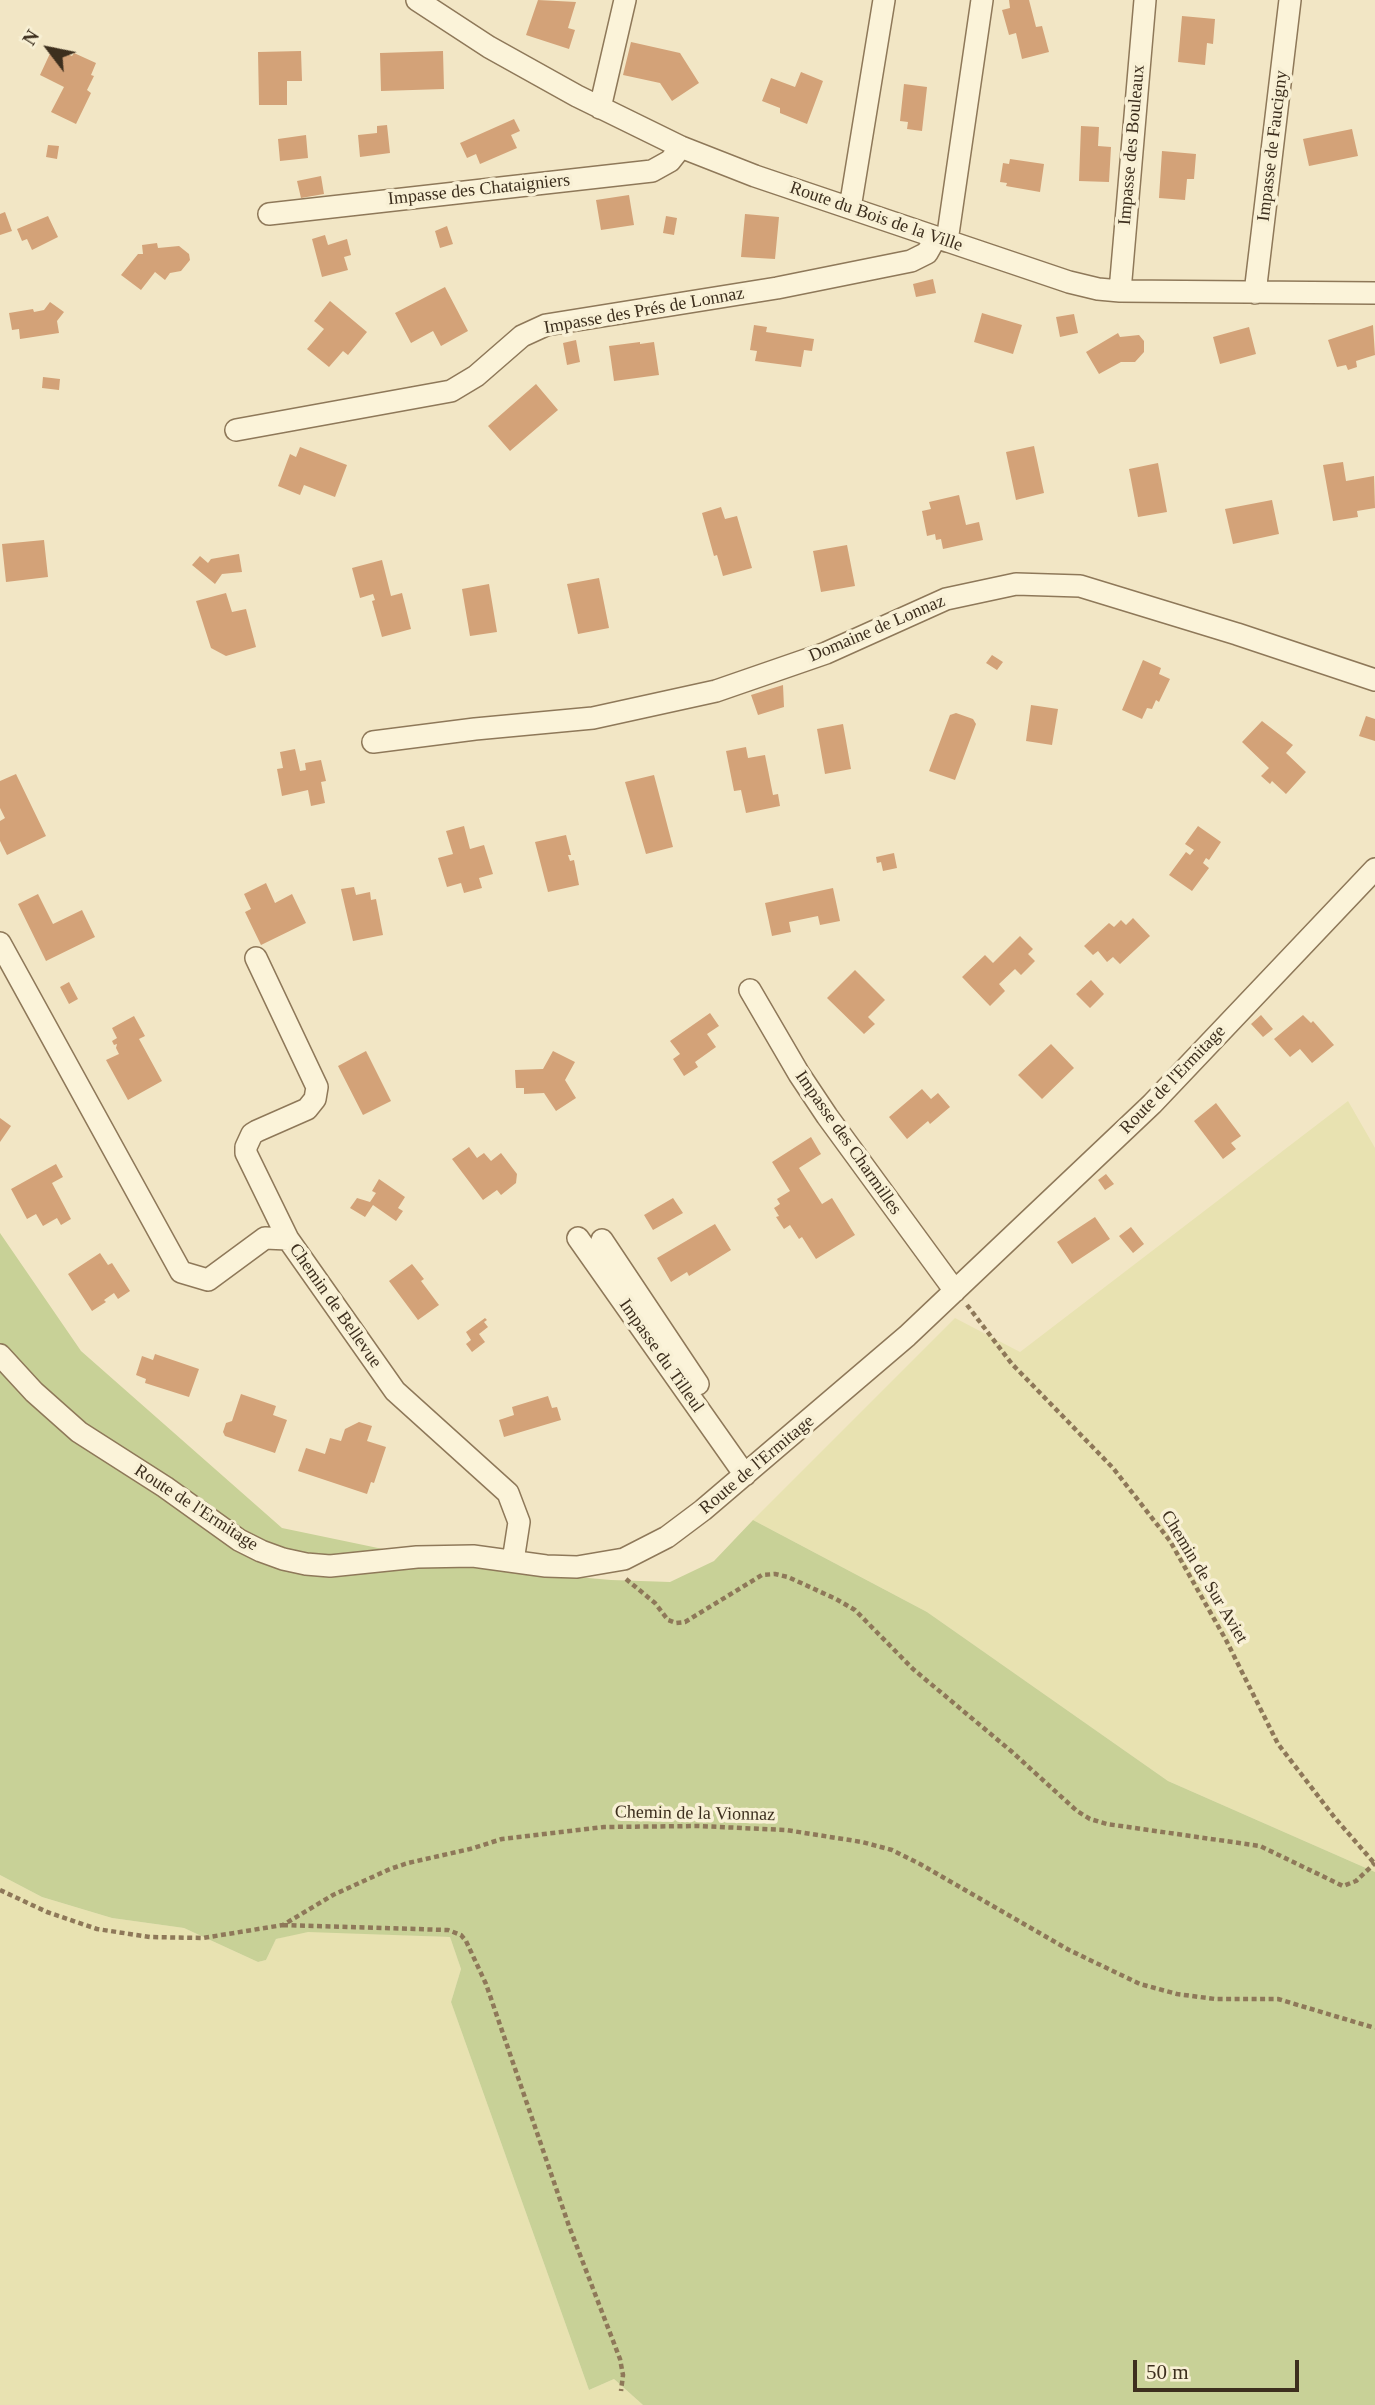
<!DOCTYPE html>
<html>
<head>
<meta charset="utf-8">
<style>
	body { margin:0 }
	#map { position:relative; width:1375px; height:2405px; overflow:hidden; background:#f2e6c5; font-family:Georgia,serif }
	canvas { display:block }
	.north { position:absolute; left:14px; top:14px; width:70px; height:70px; -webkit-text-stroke:5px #f8f0d5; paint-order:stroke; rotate:302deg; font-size:19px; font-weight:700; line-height:28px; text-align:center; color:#3d2f1e }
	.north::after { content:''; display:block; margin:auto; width:24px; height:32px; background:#3d2f1e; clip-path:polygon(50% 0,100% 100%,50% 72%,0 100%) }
	.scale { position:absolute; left:1133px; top:2360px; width:166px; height:32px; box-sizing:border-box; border:4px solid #3d2f1e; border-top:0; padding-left:9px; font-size:21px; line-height:24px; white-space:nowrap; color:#3d2f1e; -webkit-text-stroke:5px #f8f0d5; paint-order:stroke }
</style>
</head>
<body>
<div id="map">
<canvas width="1375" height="2405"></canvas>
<div class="north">N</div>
<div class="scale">50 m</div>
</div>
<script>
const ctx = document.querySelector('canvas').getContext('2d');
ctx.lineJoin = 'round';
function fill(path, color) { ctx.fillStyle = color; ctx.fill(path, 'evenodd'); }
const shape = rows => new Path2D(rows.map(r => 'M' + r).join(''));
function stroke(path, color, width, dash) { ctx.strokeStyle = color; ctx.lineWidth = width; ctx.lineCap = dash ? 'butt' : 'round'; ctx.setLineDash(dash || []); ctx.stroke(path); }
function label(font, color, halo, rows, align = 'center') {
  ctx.font = font + ' Georgia,serif'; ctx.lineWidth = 7; ctx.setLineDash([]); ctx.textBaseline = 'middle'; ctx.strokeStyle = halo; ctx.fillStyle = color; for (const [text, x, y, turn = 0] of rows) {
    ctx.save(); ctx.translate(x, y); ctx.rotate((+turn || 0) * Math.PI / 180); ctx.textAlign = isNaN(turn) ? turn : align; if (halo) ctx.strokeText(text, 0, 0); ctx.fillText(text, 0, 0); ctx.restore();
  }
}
fill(shape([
	[1348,1101,1375,1148,1375,1872,1168,1781,927,1612,753,1520,955,1318,1020,1352],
	[0,1875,42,1897,112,1918,184,1928,258,1962,266,1960,276,1939,308,1931,450,1937,461,1969,451,2002,589,2390,614,2379,643,2405,0,2405]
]), '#e8e2b1');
fill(shape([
	[0,1233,81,1351,282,1528,474,1568,611,1580,670,1582,714,1561,753,1520,927,1612,1168,1781,1375,1872,1375,2405,643,2405,614,2379,589,2390,451,2002,461,1969,450,1937,308,1932,276,1939,266,1960,258,1962,184,1928,112,1918,42,1897,0,1875]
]), '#c8d197');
fill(shape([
	[538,0,576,2,568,28,575,30,569,49,526,35],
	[1009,0,1029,0,1036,27,1042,26,1049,52,1022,59,1016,33,1009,35,1002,10,1010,8],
	[1182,16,1215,19,1213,44,1207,43,1205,65,1178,62],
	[631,42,680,53,699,83,672,101,660,83,623,75],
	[53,47,72,56,74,53,96,63,91,75,94,76,87,90,91,93,76,124,51,112,64,87,40,75],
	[301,51,302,81,287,81,287,105,259,105,258,52],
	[443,51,444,89,381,91,380,53],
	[801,72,823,81,807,124,780,113,780,108,762,101,771,78,795,87],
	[904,84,927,87,922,131,907,129,908,122,900,121],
	[514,119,520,131,511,135,517,148,480,164,476,154,467,158,460,143],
	[387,125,390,153,360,157,358,135,377,133,377,126],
	[1081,126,1099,127,1098,146,1111,147,1109,182,1079,181],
	[1352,129,1358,156,1309,166,1303,139],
	[306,135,308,158,280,161,278,139],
	[48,145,59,146,57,159,46,157],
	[1162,151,1196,154,1194,179,1187,179,1185,200,1159,198],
	[1010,159,1044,164,1040,192,1006,186,1007,183,1000,182,1003,163,1009,164],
	[321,176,324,194,301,198,297,181],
	[629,195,634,225,601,230,596,200],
	[5,212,12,231,0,235,0,214],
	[745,214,779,217,775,259,741,257],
	[48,216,58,237,32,250,27,239,22,241,17,229],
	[666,216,677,218,674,235,663,233],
	[447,226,453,244,440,248,435,231],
	[325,235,328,245,347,239,351,255,344,257,348,270,322,277,312,239],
	[157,243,158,248,179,246,189,254,190,260,181,271,170,273,165,280,155,272,141,290,121,275,138,254,143,254,142,245],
	[933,279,936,293,916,297,913,284],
	[445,287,468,331,441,346,433,331,411,343,395,313],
	[330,301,367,332,348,355,343,351,329,367,307,349,324,329,314,321],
	[50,302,64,312,57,321,59,333,20,339,19,329,12,330,9,313,33,309,34,312,44,310],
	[982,313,1022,325,1013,354,974,342],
	[1074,314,1078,333,1060,337,1056,317],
	[754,325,767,327,766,332,814,339,812,351,804,350,801,367,755,361,757,351,750,350],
	[1373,325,1375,355,1356,361,1357,367,1348,370,1346,365,1337,367,1328,340],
	[1249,327,1256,354,1220,364,1213,337],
	[1118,333,1120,337,1139,335,1144,341,1144,352,1135,362,1121,362,1099,374,1086,352],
	[576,340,580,362,567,365,563,343],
	[640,342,640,344,654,342,659,375,614,381,609,346],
	[43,377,60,379,59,390,42,388],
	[536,384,558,410,510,451,488,426],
	[1034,446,1044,493,1016,500,1006,452],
	[300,447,347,465,335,497,304,485,300,495,278,486,290,454,296,457],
	[1343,462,1346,481,1374,476,1375,508,1357,511,1358,517,1333,521,1323,465],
	[1158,463,1167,512,1138,517,1129,469],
	[959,495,966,525,979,522,983,540,943,549,941,539,936,540,935,534,927,536,922,511,931,509,929,502],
	[1272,500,1279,534,1233,544,1225,509],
	[721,507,725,519,737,516,752,568,723,576,717,555,714,556,702,513],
	[44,540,48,577,6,582,2,544],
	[847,545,855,586,821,592,813,551],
	[239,554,242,572,222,574,215,584,192,565,200,556,208,563,211,559],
	[382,560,391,596,402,593,411,629,382,637,372,601,375,600,373,594,360,598,352,568],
	[599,578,609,628,578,634,567,584],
	[489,584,497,632,470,636,462,589],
	[226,593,232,612,246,609,256,647,226,656,211,648,196,601],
	[992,655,1003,662,997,670,986,663],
	[1143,660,1161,668,1159,674,1170,679,1159,702,1156,700,1152,709,1147,708,1142,719,1122,710],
	[783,685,784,707,758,715,751,695],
	[1031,705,1058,709,1052,745,1026,741],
	[956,713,973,719,976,724,955,780,929,771,950,715],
	[1366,716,1375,719,1375,741,1359,736],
	[1262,721,1293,745,1286,753,1306,772,1286,794,1272,781,1270,784,1261,776,1269,768,1242,742],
	[843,724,851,769,825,774,817,729],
	[746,747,748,758,765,755,773,795,778,794,780,806,746,813,741,790,734,791,726,751],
	[295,749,300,771,306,770,305,763,321,760,326,781,321,782,325,803,311,806,308,790,282,796,277,769,283,768,280,752],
	[16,774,46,836,7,855,0,841,0,821,5,818,0,808,0,781],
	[654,775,673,847,646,854,625,782],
	[464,826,470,849,484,845,493,874,479,878,482,888,464,893,461,883,447,887,438,858,453,854,446,831],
	[1198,826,1221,842,1209,860,1206,858,1203,863,1209,868,1192,891,1169,875,1186,852,1190,855,1194,850,1185,844],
	[566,835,571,855,568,855,570,861,574,860,579,885,548,892,535,842],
	[894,853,897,868,883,871,881,862,877,863,876,857],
	[266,883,275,903,292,894,306,923,261,945,245,912,251,909,244,894],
	[354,887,356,895,370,892,371,900,376,899,383,935,353,941,341,889],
	[833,888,840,921,820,925,818,916,789,922,791,932,772,936,765,903],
	[38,894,53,924,82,910,95,937,46,961,18,904],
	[1133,918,1150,936,1120,964,1113,957,1107,962,1098,951,1093,955,1084,946,1109,923,1114,927,1121,920,1126,925],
	[1020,936,1033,949,1028,954,1035,961,1021,975,1015,969,999,984,1005,991,990,1006,962,977,985,955,993,963],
	[855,970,885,1000,868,1017,875,1024,864,1034,827,998],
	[1091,980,1104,994,1090,1008,1076,994],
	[69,982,78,999,69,1004,60,987],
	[710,1013,719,1026,707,1034,716,1047,695,1062,698,1067,684,1076,673,1059,680,1054,670,1041],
	[1261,1015,1273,1029,1263,1037,1251,1024],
	[1303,1015,1311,1023,1313,1021,1334,1045,1312,1063,1300,1049,1290,1057,1274,1039],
	[134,1016,145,1036,139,1039,162,1081,128,1100,106,1060,119,1054,116,1048,117,1044,114,1045,112,1041,117,1038,112,1028],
	[1051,1044,1074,1068,1042,1099,1018,1075],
	[366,1051,391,1101,363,1115,338,1066],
	[553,1051,575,1062,565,1080,576,1098,556,1111,544,1093,524,1094,524,1088,516,1088,515,1070,543,1069],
	[922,1089,931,1099,938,1093,950,1107,930,1124,928,1121,907,1139,889,1117],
	[1216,1103,1241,1136,1231,1143,1236,1149,1223,1159,1194,1121],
	[0,1118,11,1126,0,1142],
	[811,1137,821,1154,799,1168,822,1204,832,1198,855,1235,816,1259,802,1237,799,1239,790,1225,784,1229,776,1217,779,1216,774,1208,780,1204,777,1199,790,1191,772,1162],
	[469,1147,477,1158,484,1153,491,1161,501,1153,517,1174,516,1183,501,1195,497,1190,483,1200,452,1159],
	[56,1164,63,1177,52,1183,71,1219,61,1225,57,1218,43,1226,36,1214,27,1219,11,1189],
	[1106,1174,1114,1184,1105,1190,1098,1180],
	[379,1179,405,1197,398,1208,403,1211,396,1221,373,1205,365,1217,350,1208,357,1198,370,1202,376,1193,372,1191],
	[673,1198,683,1213,653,1230,644,1215],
	[1095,1217,1110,1239,1072,1264,1057,1242],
	[715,1224,731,1250,689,1276,687,1272,671,1282,657,1258],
	[1131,1227,1144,1244,1133,1253,1119,1236],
	[100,1253,108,1265,112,1263,130,1291,118,1299,114,1293,104,1300,106,1302,92,1311,68,1274],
	[412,1264,424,1279,421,1281,439,1305,418,1320,389,1281],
	[485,1318,487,1320,484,1322,488,1327,479,1334,485,1342,472,1352,466,1344,471,1340,466,1332],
	[155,1354,199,1369,189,1397,145,1383,146,1379,136,1375,142,1356,153,1360],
	[241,1394,276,1406,273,1415,287,1420,275,1453,225,1436,223,1432,226,1423,232,1421],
	[548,1396,552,1408,557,1407,561,1420,504,1437,499,1420,514,1415,512,1407],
	[359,1422,372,1426,367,1441,386,1447,374,1483,371,1482,367,1494,298,1471,306,1448,325,1454,330,1438,341,1441,345,1429]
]), '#d3a278');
const minor = shape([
	[417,0,489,47,577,96,681,147,755,176,1069,282,1098,289,1120,291,1375,293],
	[600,108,625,0],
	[850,208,884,0],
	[269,214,652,171,670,161,681,147],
	[947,241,982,0],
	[1120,291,1145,0],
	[1255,293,1290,0],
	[236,430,451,391,476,376,522,336,546,325,777,288,911,261,927,253,936,237],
	[373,742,475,729,593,718,716,691,826,653,946,599,1016,584,1080,586,1237,634,1375,680],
	[0,943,181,1272,208,1280,265,1238,288,1239,395,1391,508,1493,519,1522,513,1561],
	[256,958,317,1087,315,1099,307,1109,257,1131,252,1134,246,1147,246,1153,288,1239],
	[750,990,799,1074,827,1116,955,1291],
	[578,1238,745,1475],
	[602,1240,698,1384],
	[0,1355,34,1392,79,1432,165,1487,239,1540,261,1551,283,1559,306,1564,330,1566,417,1557,473,1556,546,1566,577,1567,624,1559,667,1537,703,1510,907,1336,1152,1104,1375,869]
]);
stroke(minor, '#8e7859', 24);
stroke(shape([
	[967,1305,1012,1364,1113,1468,1170,1541,1226,1640,1278,1744,1335,1818,1375,1864],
	[626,1579,655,1603,668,1620,676,1623,685,1622,762,1575,775,1574,788,1577,836,1599,855,1610,913,1669,1011,1751,1077,1811,1090,1819,1107,1824,1260,1846,1343,1886,1356,1881,1375,1863],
	[0,1890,47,1912,97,1929,150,1937,203,1938,283,1925,333,1895,390,1869,408,1863,470,1849,502,1839,604,1827,698,1826,786,1830,862,1842,892,1850,920,1864,1069,1950,1140,1984,1177,1994,1215,1999,1278,1999,1375,2028],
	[283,1925,448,1930,461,1935,466,1941,486,1984,569,2226,620,2359,623,2375,621,2391]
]), '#8e7859', 4.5, [5, 3.5]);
stroke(minor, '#fbf3d9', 21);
label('18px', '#3d2f1e', '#f8f0d5', [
	["Impasse des Bouleaux",1132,145,-85],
	["Impasse de Faucigny",1273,146,-83],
	["Impasse des Chataigniers",479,190,-6],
	["Route du Bois de la Ville",876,217,19],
	["Impasse des Prés de Lonnaz",644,311,-10],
	["Domaine de Lonnaz",877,629,-23],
	["Route de l'Ermitage",1173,1080,-46],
	["Impasse des Charmilles",848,1143,55],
	["Chemin de Bellevue",335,1306,55],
	["Impasse du Tilleul",661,1356,55],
	["Route de l'Ermitage",757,1465,-40],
	["Route de l'Ermitage",196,1508,33],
	["Chemin de Sur Aviet",1204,1577,59],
	["Chemin de la Vionnaz",695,1814,1]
]);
</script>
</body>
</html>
